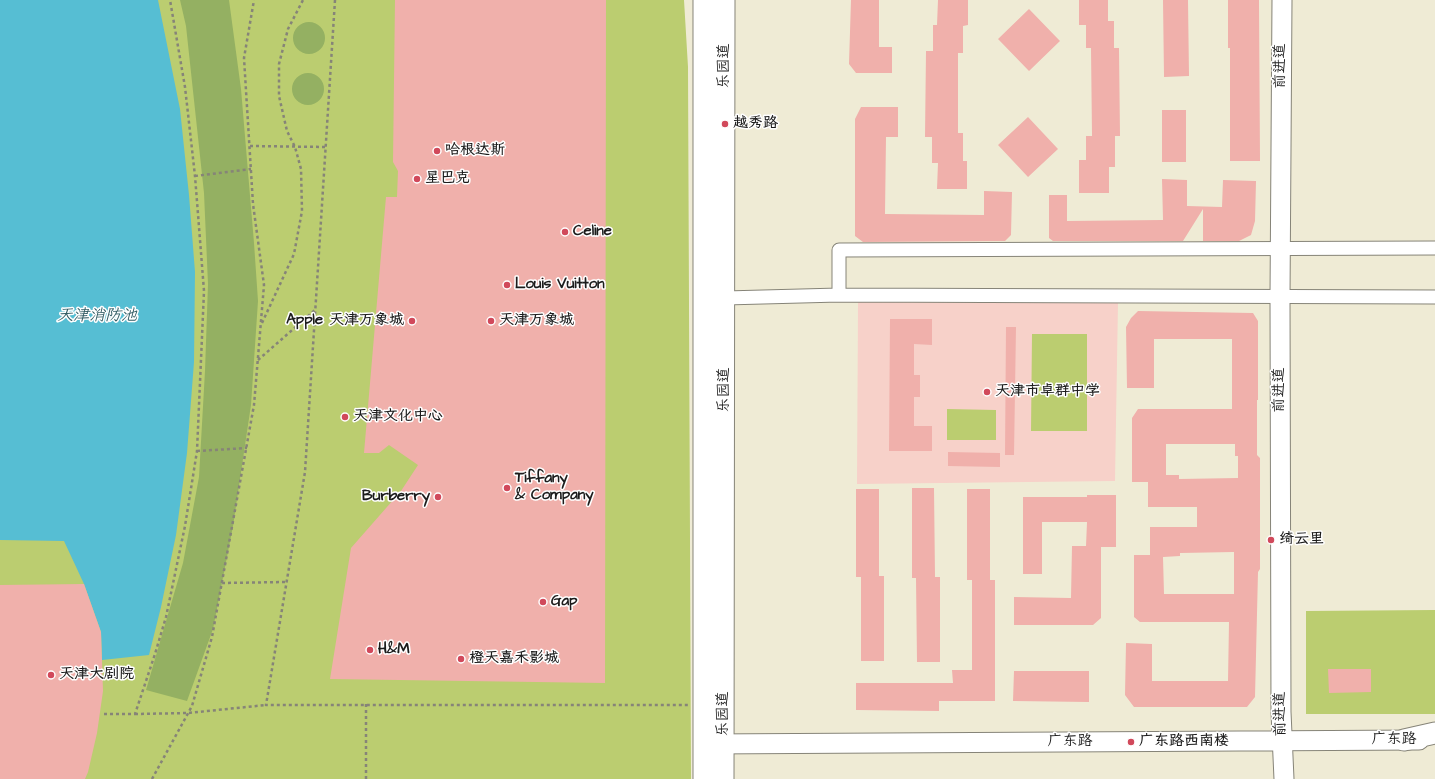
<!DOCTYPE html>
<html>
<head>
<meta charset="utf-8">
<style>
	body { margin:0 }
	canvas { display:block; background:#efebd5 }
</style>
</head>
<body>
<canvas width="1435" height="779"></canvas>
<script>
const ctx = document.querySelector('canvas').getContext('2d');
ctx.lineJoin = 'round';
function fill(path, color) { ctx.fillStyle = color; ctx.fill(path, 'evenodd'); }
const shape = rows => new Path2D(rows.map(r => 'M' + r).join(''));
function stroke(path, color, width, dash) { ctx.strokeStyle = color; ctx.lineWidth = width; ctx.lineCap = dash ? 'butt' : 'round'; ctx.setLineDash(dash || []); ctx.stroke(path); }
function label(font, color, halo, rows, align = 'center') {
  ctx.font = font + ' "Architects Daughter","LXGW WenKai TC",sans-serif'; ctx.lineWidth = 3; ctx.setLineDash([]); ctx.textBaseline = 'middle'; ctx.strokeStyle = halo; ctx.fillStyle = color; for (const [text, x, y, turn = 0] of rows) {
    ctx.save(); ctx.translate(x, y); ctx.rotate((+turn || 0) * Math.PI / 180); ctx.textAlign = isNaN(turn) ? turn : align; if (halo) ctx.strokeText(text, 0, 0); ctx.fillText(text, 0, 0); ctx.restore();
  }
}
fill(shape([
	[858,302,1118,303,1115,481,857,484]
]), '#f7d1c9');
fill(shape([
	[0,0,684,0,688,67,691,779,0,779],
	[1032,334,1087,334,1087,431,1031,431],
	[947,409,996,410,996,440,947,440],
	[1435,610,1435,714,1306,714,1306,611]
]), '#bbcd70');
fill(shape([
	[180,0,229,0,241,89,254,243,258,301,251,405,233,526,213,629,187,701,146,690,183,563,199,477,205,371,208,284,204,193,186,26],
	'293 38a16 16 0 1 1 32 0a16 16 0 1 1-32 0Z',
	'292 89a16 16 0 1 1 32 0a16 16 0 1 1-32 0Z'
]), '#94b062');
fill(shape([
	[0,0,158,0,180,109,189,195,195,272,194,362,187,453,176,535,161,607,149,655,102,660,101,632,84,584,64,541,0,540]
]), '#56bed3');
fill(shape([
	[395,0,606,0,605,683,330,679,351,548,401,491,418,465,389,445,379,453,364,453,386,197,397,197,398,171,393,162],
	[851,0,879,0,879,47,892,47,892,73,856,73,849,64],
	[938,0,968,0,968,25,963,26,963,53,958,53,958,133,963,133,963,161,967,161,967,189,937,189,938,163,932,163,932,137,925,137,926,51,933,51,933,25,937,25],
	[1079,0,1108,0,1108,21,1114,21,1114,48,1119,48,1120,136,1115,136,1115,167,1109,167,1109,193,1079,193,1079,160,1086,160,1086,136,1092,136,1091,48,1086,48,1086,25,1079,25],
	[1163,0,1188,0,1189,76,1164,77],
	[1228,0,1259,0,1260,161,1230,161,1230,48,1228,48],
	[1029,9,1060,41,1029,71,998,39],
	[861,107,898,107,898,137,886,137,885,214,984,215,984,191,1012,192,1011,235,1005,241,863,242,855,236,855,119],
	[1162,110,1186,110,1186,162,1162,162],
	[1028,117,1058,149,1028,177,998,145],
	[1162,179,1187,180,1187,206,1222,207,1223,180,1256,181,1255,221,1251,235,1239,241,1203,241,1203,209,1183,241,1053,241,1049,238,1049,195,1067,195,1067,221,1163,220],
	[1138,311,1253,313,1258,321,1258,400,1257,400,1257,455,1260,458,1260,569,1258,572,1255,697,1247,707,1134,707,1125,695,1126,643,1152,644,1152,681,1228,681,1229,622,1140,622,1134,617,1134,555,1150,555,1150,527,1197,527,1197,507,1148,507,1148,482,1132,482,1132,418,1138,409,1232,409,1232,339,1154,339,1154,388,1127,388,1126,327,1131,318],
	[1166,444,1235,444,1235,456,1238,456,1238,478,1179,479,1179,475,1166,475],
	[1234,552,1234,594,1164,594,1163,557,1180,556,1180,553],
	[890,319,932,319,932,345,914,344,914,375,920,375,920,397,914,397,914,426,932,426,932,451,889,451],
	[1006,327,1016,327,1014,455,1005,455],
	[948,452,1000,453,1000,467,948,466],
	[912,488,934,488,935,577,940,577,940,662,917,662,916,578,912,578],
	[856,489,879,489,879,576,884,576,884,661,861,661,861,577,856,577],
	[967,489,990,489,990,580,995,580,995,701,939,701,939,711,856,710,856,683,953,683,952,670,972,670,972,580,967,580],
	[1087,495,1116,495,1116,547,1101,547,1101,618,1093,625,1014,625,1014,597,1071,598,1072,546,1086,546,1087,522,1042,522,1042,574,1023,574,1023,497,1087,497],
	[84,584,101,632,103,691,97,733,88,772,85,779,0,779,0,585],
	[1328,669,1371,669,1371,692,1329,693],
	[1014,671,1089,671,1089,702,1013,701]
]), '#f0b0ab');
const street = shape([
	[839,295,839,250,1435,248],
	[725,298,839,295,1435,297]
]);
const secondary = shape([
	[1282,0,1280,297,1281,712,1284,779],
	[707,744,1419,740]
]);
const primary = shape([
	[1404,740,1435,733],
	[704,779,704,0],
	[723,779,724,0]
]);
stroke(street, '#868478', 15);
stroke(secondary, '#868478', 21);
stroke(primary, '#868478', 23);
stroke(shape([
	[335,0,305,472,266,705,688,705],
	[250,146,326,147],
	[195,176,251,169],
	[262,323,294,254,302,211,301,169,295,147,287,131,279,96,279,64,288,29,303,0],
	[258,360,315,310],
	[197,451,247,448],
	[222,583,287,582],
	[104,714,135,714,155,654,166,617,185,526,197,451,204,291,195,176,185,87,170,0],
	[135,714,188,713,266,705],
	[152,779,192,706,212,637,254,405,264,285,253,204,244,58,254,0],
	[366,779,366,704]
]), '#868478', 2.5, [3, 3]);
stroke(street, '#fff', 13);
stroke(secondary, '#fff', 19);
stroke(primary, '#fff', 21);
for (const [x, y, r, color] of [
	[725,124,4,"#d1495b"],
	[437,151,4,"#d1495b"],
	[417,179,4,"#d1495b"],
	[565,232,4,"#d1495b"],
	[507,285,4,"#d1495b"],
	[412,321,4,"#d1495b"],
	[491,321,4,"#d1495b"],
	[987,392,4,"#d1495b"],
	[345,417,4,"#d1495b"],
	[507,488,4,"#d1495b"],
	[438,497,4,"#d1495b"],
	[1271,540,4,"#d1495b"],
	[543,602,4,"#d1495b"],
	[370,650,4,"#d1495b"],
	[461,659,4,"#d1495b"],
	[51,675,4,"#d1495b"],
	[1131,742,4,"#d1495b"]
]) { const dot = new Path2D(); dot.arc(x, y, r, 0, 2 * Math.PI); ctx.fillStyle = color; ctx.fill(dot); stroke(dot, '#fff', 1.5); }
label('15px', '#1c1c1c', '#fff', [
	["乐园道",725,66,-90],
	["前进道",1281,66,-90],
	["乐园道",725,390,-90],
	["前进道",1280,390,-90],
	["乐园道",724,714,-90],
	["前进道",1281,714,-91],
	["广东路",1394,740],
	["广东路",1070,742]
]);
label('bold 15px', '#1c1c1c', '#fff', [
	["越秀路",733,124],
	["哈根达斯",445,151],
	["星巴克",425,179],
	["Celine",573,232],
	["Louis Vuitton",515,285],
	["Apple 天津万象城",404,321,"right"],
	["天津万象城",499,321],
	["天津市卓群中学",995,392],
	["天津文化中心",353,417],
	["Tiffany",515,479],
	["& Company",515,496],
	["Burberry",430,497,"right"],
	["绮云里",1279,540],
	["Gap",551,602],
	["H&M",378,650],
	["橙天嘉禾影城",469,659],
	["天津大剧院",59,675],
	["广东路西南楼",1139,742]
], 'left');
label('italic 16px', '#335d65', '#fff', [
	["天津消防池",97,317]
]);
</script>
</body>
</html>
